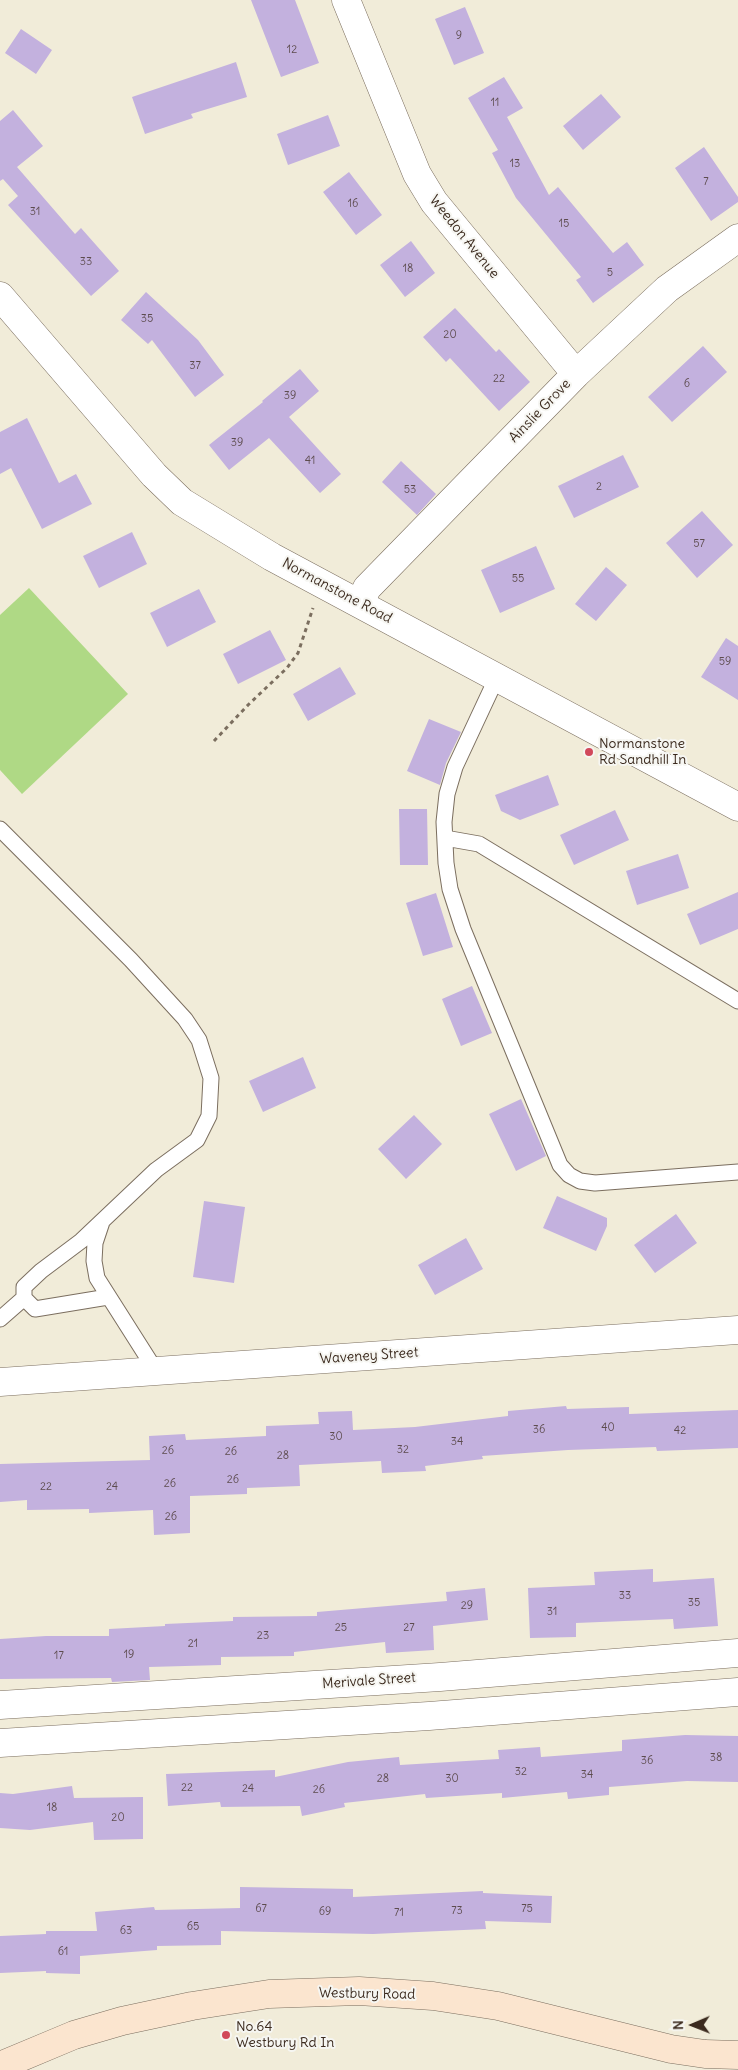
<!DOCTYPE html>
<html>
<head>
<meta charset="utf-8">
<style>
	body { margin:0 }
	#map { position:relative; width:738px; height:2070px; overflow:hidden; background:#f1ecd9; font-family:Delius,sans-serif }
	canvas { display:block }
	.north { position:absolute; left:668px; top:2000px; width:50px; height:50px; -webkit-text-stroke:4px #f6f6f2; paint-order:stroke; rotate:269deg; font-size:14px; font-weight:700; line-height:20px; text-align:center; color:#3b2a1e }
	.north::after { content:''; display:block; margin:auto; width:18px; height:22px; background:#3b2a1e; clip-path:polygon(50% 0,100% 100%,50% 72%,0 100%) }
</style>
</head>
<body>
<div id="map">
<canvas width="738" height="2070"></canvas>
<div class="north">N</div>
</div>
<script>
const ctx = document.querySelector('canvas').getContext('2d');
ctx.lineJoin = 'round';
function fill(path, color) { ctx.fillStyle = color; ctx.fill(path, 'evenodd'); }
const shape = rows => new Path2D(rows.map(r => 'M' + r).join(''));
function stroke(path, color, width, dash) { ctx.strokeStyle = color; ctx.lineWidth = width; ctx.lineCap = dash ? 'butt' : 'round'; ctx.setLineDash(dash || []); ctx.stroke(path); }
function label(font, color, halo, rows, align = 'center') {
  ctx.font = font + ' Delius,sans-serif'; ctx.lineWidth = 4; ctx.setLineDash([]); ctx.textBaseline = 'middle'; ctx.strokeStyle = halo; ctx.fillStyle = color; for (const [text, x, y, turn = 0] of rows) {
    ctx.save(); ctx.translate(x, y); ctx.rotate((+turn || 0) * Math.PI / 180); ctx.textAlign = isNaN(turn) ? turn : align; if (halo) ctx.strokeText(text, 0, 0); ctx.fillText(text, 0, 0); ctx.restore();
  }
}
fill(shape([
	[29,588,128,694,22,794,0,770,0,615]
]), '#afd985');
fill(shape([
	[251,0,295,0,319,63,281,77],
	[465,7,484,53,454,65,435,19],
	[21,29,52,50,36,74,5,53],
	[236,62,247,97,191,114,193,118,145,134,132,97],
	[504,77,523,108,507,117,549,195,558,187,613,253,627,242,644,265,593,303,576,280,581,277,516,198,492,153,498,150,468,98],
	[601,94,621,117,583,150,563,126],
	[13,110,43,146,17,167,75,234,81,228,119,271,91,296,8,205,18,196,3,179,0,181,0,121],
	[328,115,340,146,288,165,277,134],
	[704,147,738,197,738,202,711,221,675,168],
	[349,172,382,215,356,235,323,192],
	[411,241,435,273,405,297,380,265],
	[146,292,198,340,224,375,195,397,152,340,148,344,121,320],
	[455,308,496,352,499,349,530,382,499,411,450,358,446,362,423,337],
	[703,346,727,372,672,422,648,397],
	[300,369,319,391,289,417,341,474,320,493,269,438,229,470,209,445,263,402,262,401],
	[27,418,59,483,76,474,92,504,42,529,11,468,0,474,0,432],
	[623,455,639,487,574,518,558,486],
	[401,461,436,494,417,515,382,482],
	[702,511,733,545,697,578,666,543],
	[132,532,147,564,99,588,83,556],
	[536,546,555,589,500,613,481,570],
	[606,567,627,585,596,621,575,604],
	[199,589,216,622,167,647,150,613],
	[270,630,286,660,238,684,223,654],
	[726,638,738,646,738,700,701,677],
	[340,667,356,694,308,721,293,694],
	[429,719,461,732,446,763,440,785,407,771],
	[548,775,559,805,520,820,501,811,495,795],
	[399,809,427,809,428,865,400,865],
	[615,810,629,840,574,865,560,835],
	[678,854,689,888,637,905,626,871],
	[738,892,738,929,700,945,687,914],
	[436,893,453,947,423,956,406,903],
	[472,986,492,1033,461,1046,442,999],
	[303,1057,316,1088,263,1112,249,1081],
	[521,1099,546,1156,516,1171,489,1114],
	[414,1115,442,1144,406,1179,378,1149],
	[557,1196,607,1218,607,1226,596,1251,543,1228],
	[204,1201,245,1207,234,1283,193,1277],
	[676,1214,697,1243,655,1273,634,1245],
	[466,1238,483,1269,435,1295,418,1265],
	[566,1406,567,1409,629,1407,629,1414,738,1410,738,1448,657,1451,656,1447,568,1450,482,1456,483,1459,425,1466,426,1471,382,1473,381,1461,299,1465,300,1486,247,1488,247,1494,190,1496,190,1533,154,1535,153,1510,89,1513,89,1509,27,1510,27,1500,0,1502,0,1464,150,1460,149,1436,185,1434,186,1440,266,1436,266,1426,319,1424,318,1412,352,1411,353,1430,415,1427,508,1416,508,1411],
	[653,1569,653,1582,714,1578,718,1626,674,1629,673,1619,576,1623,576,1637,530,1638,528,1588,595,1585,594,1572],
	[485,1588,488,1620,433,1626,434,1650,386,1653,385,1642,294,1652,294,1656,221,1657,221,1665,149,1667,150,1680,112,1682,111,1678,0,1679,0,1639,46,1636,109,1636,109,1629,165,1626,165,1624,233,1621,233,1617,317,1616,317,1612,447,1601,446,1592],
	[685,1735,738,1736,738,1782,687,1781,609,1787,609,1795,568,1799,567,1792,502,1798,502,1793,426,1798,425,1794,344,1803,345,1807,302,1816,300,1806,221,1807,220,1802,168,1806,166,1774,275,1770,275,1777,348,1762,399,1757,400,1765,499,1759,498,1750,540,1747,541,1757,622,1751,622,1740],
	[72,1786,74,1798,143,1797,143,1839,94,1840,93,1822,30,1830,0,1828,0,1793,13,1794],
	[240,1887,353,1889,353,1897,483,1891,483,1893,552,1896,551,1923,485,1921,486,1929,373,1934,221,1931,221,1945,157,1946,157,1950,80,1956,80,1974,46,1973,46,1971,0,1973,0,1936,46,1934,46,1931,97,1931,95,1912,154,1907,155,1910,240,1908]
]), '#c3b1de');
const service = shape([
	[497,677,455,767,447,794,444,822,446,863,450,889,463,929,560,1165,569,1175,580,1181,595,1183,738,1172],
	[0,829,131,960,185,1019,199,1040,211,1078,209,1116,197,1140,156,1170,81,1241,41,1271,24,1287,24,1298,35,1309,108,1297],
	[445,838,479,844,738,1001],
	[102,1222,95,1243,94,1261,97,1278,156,1371],
	[0,1319,24,1298]
]);
const minor = shape([
	[346,0,417,174,434,202,576,374],
	[360,603,367,588,576,374,667,289,738,238],
	[0,1382,738,1330],
	[0,1705,440,1677,738,1653],
	[0,1743,429,1716,738,1692]
]);
const tertiary = shape([
	[0,296,154,475,182,502,272,557,738,807]
]);
const secondary = shape([
	[0,2066,74,2035,122,2021,192,2006,269,1994,359,1991,433,1996,498,2006,671,2049,705,2054,738,2055]
]);
stroke(service, '#7b6e5f', 17);
stroke(minor, '#7b6e5f', 29);
stroke(tertiary, '#7b6e5f', 29);
stroke(secondary, '#7b6e5f', 29);
stroke(shape([
	[214,741,248,705,287,668,298,653,313,608]
]), '#7b6e5f', 3, [4, 4]);
stroke(service, '#fff', 15);
stroke(minor, '#fff', 28);
stroke(tertiary, '#fff', 28);
stroke(secondary, '#fbe5cf', 28);
for (const [x, y, r, color] of [
	[589,752,5,"#d1495b"],
	[226,2035,5,"#d1495b"]
]) { const dot = new Path2D(); dot.arc(x, y, r, 0, 2 * Math.PI); ctx.fillStyle = color; ctx.fill(dot); stroke(dot, '#f6f6f2', 2); }
label('11px', '#5d4c4e', null, [
	["9",459,36],
	["12",292,50],
	["11",495,103],
	["13",515,164],
	["7",706,182],
	["16",353,204],
	["31",35,212],
	["15",564,224],
	["33",86,262],
	["18",408,269],
	["5",610,273],
	["35",147,319],
	["20",450,335],
	["37",195,366],
	["22",499,379],
	["6",687,384],
	["39",290,396],
	["39",237,443],
	["41",310,461],
	["2",599,487],
	["53",410,490],
	["57",699,544],
	["55",518,579],
	["59",725,662],
	["40",608,1428],
	["36",539,1430],
	["42",680,1431],
	["30",336,1437],
	["34",457,1442],
	["32",403,1450],
	["26",168,1451],
	["26",231,1452],
	["28",283,1456],
	["26",233,1480],
	["26",170,1484],
	["22",46,1487],
	["24",112,1487],
	["26",171,1517],
	["33",625,1596],
	["35",694,1603],
	["29",467,1606],
	["31",552,1612],
	["25",341,1628],
	["27",409,1628],
	["23",263,1636],
	["21",193,1644],
	["19",129,1655],
	["17",59,1656],
	["38",716,1758],
	["36",647,1761],
	["32",521,1772],
	["34",587,1775],
	["28",383,1779],
	["30",452,1779],
	["22",187,1788],
	["24",248,1789],
	["26",319,1790],
	["18",52,1808],
	["20",118,1818],
	["67",261,1909],
	["75",527,1909],
	["73",457,1911],
	["69",325,1912],
	["71",399,1913],
	["65",193,1927],
	["63",126,1931],
	["61",63,1952]
]);
label('14px', '#3b2a1e', '#f6f6f2', [
	["Weedon Avenue",464,237,51],
	["Ainslie Grove",540,411,-46],
	["Normanstone Road",337,591,28],
	["Waveney Street",369,1356,-4],
	["Merivale Street",369,1681,-4],
	["Westbury Road",367,1994,1]
]);
label('14px', '#3b2a1e', '#f6f6f2', [
	["Normanstone",599,744],
	["Rd Sandhill In",599,760],
	["No.64",236,2027],
	["Westbury Rd In",236,2043]
], 'left');
</script>
</body>
</html>
